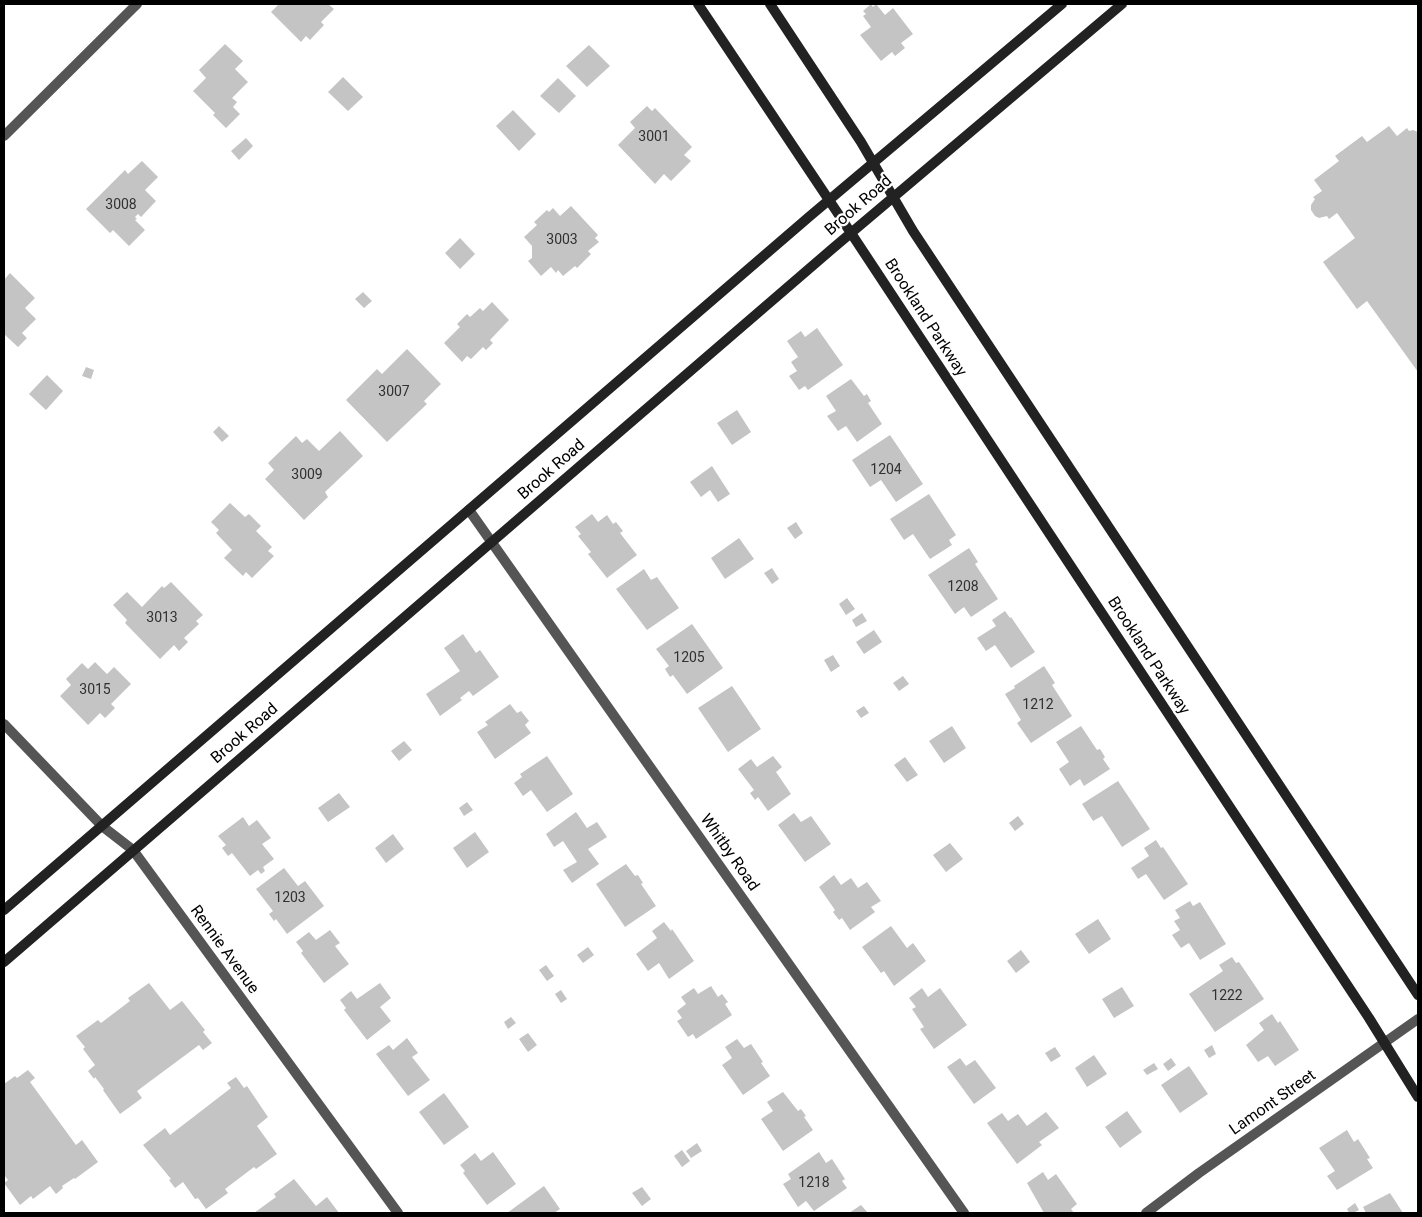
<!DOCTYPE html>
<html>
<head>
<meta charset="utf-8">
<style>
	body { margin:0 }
	#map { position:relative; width:1422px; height:1217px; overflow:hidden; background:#fff; font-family:Roboto,sans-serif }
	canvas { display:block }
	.frame { position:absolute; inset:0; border:5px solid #000; pointer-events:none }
</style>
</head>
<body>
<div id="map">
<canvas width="1422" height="1217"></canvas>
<div class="frame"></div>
</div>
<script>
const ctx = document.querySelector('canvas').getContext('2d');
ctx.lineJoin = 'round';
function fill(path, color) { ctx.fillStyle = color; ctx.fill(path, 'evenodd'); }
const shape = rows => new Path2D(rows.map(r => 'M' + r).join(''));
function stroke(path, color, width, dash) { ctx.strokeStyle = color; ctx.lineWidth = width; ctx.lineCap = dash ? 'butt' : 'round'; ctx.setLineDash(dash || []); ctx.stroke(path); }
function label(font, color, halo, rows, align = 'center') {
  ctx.font = font + ' Roboto,sans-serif'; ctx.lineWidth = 4.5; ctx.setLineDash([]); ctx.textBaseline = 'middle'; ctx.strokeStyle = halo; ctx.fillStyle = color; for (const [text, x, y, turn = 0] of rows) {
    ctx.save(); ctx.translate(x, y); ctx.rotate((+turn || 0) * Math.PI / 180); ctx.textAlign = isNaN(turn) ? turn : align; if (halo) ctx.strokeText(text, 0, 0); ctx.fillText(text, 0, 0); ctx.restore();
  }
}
fill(shape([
	[279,4,328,4,334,9,321,22,324,25,310,40,306,36,301,42,271,12],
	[871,4,873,7,876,4,885,15,893,8,913,34,901,43,905,48,895,56,892,52,881,61,860,35,871,27,863,16,866,14,863,11],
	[225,44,243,61,235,69,248,82,232,98,237,102,233,107,240,114,226,128,213,115,215,113,193,91,206,78,199,70],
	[589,45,610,66,587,87,566,66],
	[343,77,363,97,348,111,328,92],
	[558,78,576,96,559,113,540,96],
	[647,106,652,111,655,108,692,147,684,155,691,161,671,181,664,174,655,184,618,145,635,128,630,122],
	[513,110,536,134,519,151,496,126],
	[1389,126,1397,136,1407,128,1409,131,1413,130,1418,132,1418,372,1367,301,1357,309,1323,262,1355,238,1337,213,1329,219,1327,216,1319,218,1315,216,1311,210,1311,205,1315,199,1313,197,1322,191,1314,180,1339,161,1335,156,1362,136,1367,142],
	[246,138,253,146,239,160,231,151],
	[142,161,158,177,145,190,156,201,141,217,138,214,135,217,137,219,135,220,145,230,129,246,113,230,110,233,86,209,125,170,128,174],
	[571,206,598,235,595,238,599,242,588,251,591,254,577,268,575,266,563,276,558,270,556,273,551,267,541,276,528,261,532,258,532,246,524,237,537,225,534,222,547,210,549,212,553,208,560,216],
	[460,238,475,254,460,269,445,253],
	[10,273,35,298,25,308,36,319,22,333,27,338,18,347,4,334,4,280],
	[363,292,372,301,364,308,355,299],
	[492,302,509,320,490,340,493,343,486,350,483,347,471,359,467,356,462,362,444,343,460,327,457,324,467,314,470,317,480,308,483,311],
	[817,328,843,365,808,390,805,386,799,390,789,376,797,371,791,362,798,357,787,341,801,331,805,337],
	[407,349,441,384,424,401,427,404,387,442,346,400,377,369,382,374],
	[86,367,94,370,91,379,82,376],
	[47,375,63,391,46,410,29,394],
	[851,379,864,396,867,394,871,401,868,403,882,424,857,442,846,426,838,431,827,416,836,411,826,396],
	[737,410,751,432,732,445,717,423],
	[219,426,229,436,222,442,213,432],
	[340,431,363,456,325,492,328,497,304,520,265,479,274,470,268,463,296,436,302,443,307,439,319,451],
	[890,435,923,484,896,502,881,480,870,487,852,460],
	[712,466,730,494,718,502,710,490,701,497,690,482],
	[929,494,956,535,949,540,952,545,930,559,913,534,904,540,890,519],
	[230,503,245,517,249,514,261,526,256,531,272,547,268,551,274,556,252,578,246,572,243,576,224,558,232,550,216,533,219,530,211,522],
	[592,514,598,522,607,515,613,524,616,522,623,531,620,533,637,555,607,578,588,554,591,552,578,536,581,534,575,527],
	[796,522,803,533,795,539,787,528],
	[739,538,754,559,725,579,711,558],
	[969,548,978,562,975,564,998,599,971,617,964,607,955,614,928,575],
	[772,568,779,579,772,584,764,573],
	[644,569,651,580,657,577,679,608,647,630,616,589],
	[171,582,203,615,196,621,199,624,184,638,188,642,179,651,174,645,160,659,125,623,127,620,113,605,127,592,142,607,162,586,164,588],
	[847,598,855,609,846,615,839,604],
	[1005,611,1010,618,1011,617,1035,652,1011,668,995,645,986,651,977,638,996,626,992,620],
	[862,613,867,621,856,627,852,620],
	[692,624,723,668,687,694,673,675,670,677,665,669,669,666,656,649],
	[874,630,882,642,864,654,856,642],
	[463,634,476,653,480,650,499,677,473,696,469,691,460,698,462,700,440,716,426,694,460,671,444,648],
	[833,655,840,666,831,672,824,660],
	[95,662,107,674,114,667,131,684,111,704,115,708,105,718,100,713,88,725,60,696,71,685,66,679,82,663,88,669],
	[1044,666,1055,683,1052,685,1072,716,1031,743,1017,723,1021,720,1005,694,1015,688,1014,686],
	[903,676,909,684,899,691,893,683],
	[732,686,761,729,728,752,698,708],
	[510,704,517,713,521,711,529,721,525,725,531,733,495,759,477,732,488,725,485,722],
	[864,706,869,713,861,718,856,711],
	[952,726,966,748,944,763,929,741],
	[1081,726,1097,750,1100,749,1105,757,1103,759,1110,769,1084,786,1080,779,1070,786,1059,769,1069,762,1056,742],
	[404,741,412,750,399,761,391,751],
	[547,756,573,794,547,812,531,790,523,796,514,783,522,777,520,774],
	[773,756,782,767,776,772,791,794,768,811,758,797,755,800,750,793,754,790,738,769,751,759,757,767],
	[905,757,918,775,907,782,894,765],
	[1118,781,1150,829,1122,847,1102,816,1093,821,1082,804],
	[339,793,350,807,328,822,318,808],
	[467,802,473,810,464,816,459,808],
	[576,812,587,828,597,822,607,837,588,849,599,864,572,883,563,870,577,862,563,841,554,847,546,834],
	[794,813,801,822,811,816,831,844,805,862,778,825],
	[1018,816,1024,824,1015,831,1009,823],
	[243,817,249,826,257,820,271,838,262,844,274,859,263,867,265,871,261,874,258,870,250,876,232,853,228,856,222,848,226,845,218,836],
	[475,832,489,852,467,868,453,848],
	[393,834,404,849,386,863,375,848],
	[1156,840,1161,848,1163,847,1188,884,1164,900,1146,874,1138,879,1131,868,1149,856,1144,848],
	[950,843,963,859,946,872,933,855],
	[626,864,635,876,638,875,643,883,641,884,656,906,625,927,596,884],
	[284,868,298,886,305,881,324,906,287,934,276,919,274,921,269,914,273,911,256,889],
	[834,875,841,885,851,878,858,888,867,882,881,901,871,907,875,912,850,930,842,918,839,920,833,912,835,910,819,887],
	[1190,901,1193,906,1200,902,1226,944,1200,960,1189,943,1181,948,1172,935,1180,930,1174,921,1180,918,1175,910],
	[1098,919,1111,939,1089,954,1075,934],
	[664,922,671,931,672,929,694,961,669,979,659,963,648,971,636,954,657,938,652,931],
	[891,926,907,948,913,943,926,961,894,986,884,971,881,973,862,947],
	[330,930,340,943,335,946,349,964,324,983,301,953,303,951,296,942,309,932,316,940],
	[588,947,594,955,583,963,577,955],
	[1021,950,1030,962,1016,973,1007,961],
	[1232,957,1236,963,1239,962,1264,999,1215,1032,1189,994,1223,971,1219,965],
	[546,965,554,976,547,981,539,970],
	[149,983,170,1010,182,1001,205,1030,203,1032,212,1043,203,1050,199,1045,137,1091,142,1098,120,1114,103,1090,104,1089,95,1077,94,1079,88,1071,95,1065,83,1049,85,1047,76,1036,98,1020,101,1023,130,1001,128,998],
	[380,983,391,998,380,1007,391,1021,367,1040,344,1010,346,1008,340,1000,351,991,357,999],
	[711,986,718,997,722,994,728,1002,725,1004,732,1015,696,1039,693,1034,688,1037,677,1021,682,1018,677,1011,686,1004,681,997,694,988,698,994],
	[1122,987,1134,1006,1114,1018,1102,999],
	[922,988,928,997,940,988,967,1025,934,1049,920,1029,924,1027,912,1009,916,1007,909,998],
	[561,990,567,999,561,1003,555,994],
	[1272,1014,1278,1023,1280,1021,1299,1050,1275,1066,1268,1056,1258,1062,1246,1045,1264,1030,1259,1023],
	[511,1017,516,1023,508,1029,504,1022],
	[528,1033,537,1045,528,1052,519,1039],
	[407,1038,418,1053,412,1057,430,1080,408,1096,376,1054,389,1045,393,1050],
	[737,1039,744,1048,751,1044,763,1062,761,1063,770,1076,743,1095,722,1065,732,1058,725,1047],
	[1212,1045,1216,1054,1209,1058,1204,1050],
	[1055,1047,1061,1056,1051,1062,1045,1053],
	[1094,1055,1107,1074,1087,1087,1075,1068],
	[960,1058,966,1066,975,1060,996,1088,974,1104,947,1067],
	[1171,1058,1176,1065,1168,1071,1163,1064],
	[1154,1063,1158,1069,1147,1075,1143,1070],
	[1189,1066,1208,1094,1180,1113,1161,1085],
	[28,1070,35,1078,30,1082,76,1145,82,1140,98,1162,75,1179,74,1178,62,1186,63,1188,56,1194,50,1186,33,1199,31,1196,20,1205,4,1183,8,1180,4,1175,4,1084,15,1076,17,1078],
	[236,1077,244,1088,247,1086,268,1117,257,1126,277,1154,256,1169,254,1167,225,1189,228,1193,206,1209,198,1198,195,1199,183,1182,175,1188,169,1180,171,1179,143,1145,165,1128,170,1135,231,1088,227,1083],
	[783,1092,798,1111,801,1109,806,1116,804,1117,813,1130,783,1151,761,1119,773,1111,767,1102],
	[444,1093,469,1127,444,1145,419,1112],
	[1127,1111,1142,1132,1120,1148,1105,1127],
	[1046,1112,1059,1128,1039,1142,1042,1145,1017,1164,987,1123,1002,1113,1008,1121,1018,1114,1027,1126],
	[1347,1130,1354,1142,1358,1139,1370,1158,1367,1159,1373,1168,1337,1190,1327,1176,1335,1171,1319,1148],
	[697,1143,702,1151,691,1158,686,1151],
	[682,1150,690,1161,682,1167,674,1156],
	[493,1152,516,1184,487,1205,463,1173,465,1171,460,1165,475,1153,481,1161],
	[819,1152,826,1163,832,1159,845,1179,842,1181,847,1188,814,1211,806,1201,798,1207,783,1184,791,1179,788,1174],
	[1043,1172,1048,1180,1056,1174,1077,1204,1071,1209,1074,1213,1044,1213,1027,1183],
	[294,1179,316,1206,327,1197,339,1213,254,1213,276,1197,274,1194],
	[544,1186,560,1209,554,1213,507,1213],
	[642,1187,651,1199,642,1206,632,1193],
	[1390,1193,1403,1213,1366,1213,1363,1207],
	[1355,1203,1359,1210,1353,1213,1349,1213,1347,1209],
	[861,1205,868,1213,849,1213]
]), '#c4c4c4');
stroke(shape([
	[4,136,137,4],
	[469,510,964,1213],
	[4,724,102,826,133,850,398,1213],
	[1146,1213,1199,1173,1418,1019]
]), '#555', 10);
stroke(shape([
	[698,4,851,233,1369,1018,1418,1097],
	[770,4,861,142,913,231,1418,995],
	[4,910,810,216,1062,4],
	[4,962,832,249,1122,4]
]), '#222', 10);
label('14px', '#313131', null, [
	["3001",654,137],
	["3008",121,205],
	["3003",562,240],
	["3007",394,392],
	["1204",886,470],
	["3009",307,475],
	["1208",963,587],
	["3013",162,618],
	["1205",689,658],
	["3015",95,690],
	["1212",1038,705],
	["1203",290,898],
	["1222",1227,996],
	["1218",814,1183]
]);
label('16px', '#000', '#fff', [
	["Brook Road",859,206,-41],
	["Brookland Parkway",925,318,57],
	["Brook Road",552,470,-41],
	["Brookland Parkway",1148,656,57],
	["Brook Road",245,734,-41],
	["Whitby Road",729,853,55],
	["Rennie Avenue",224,950,54],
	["Lamont Street",1273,1103,-35]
]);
</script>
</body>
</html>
